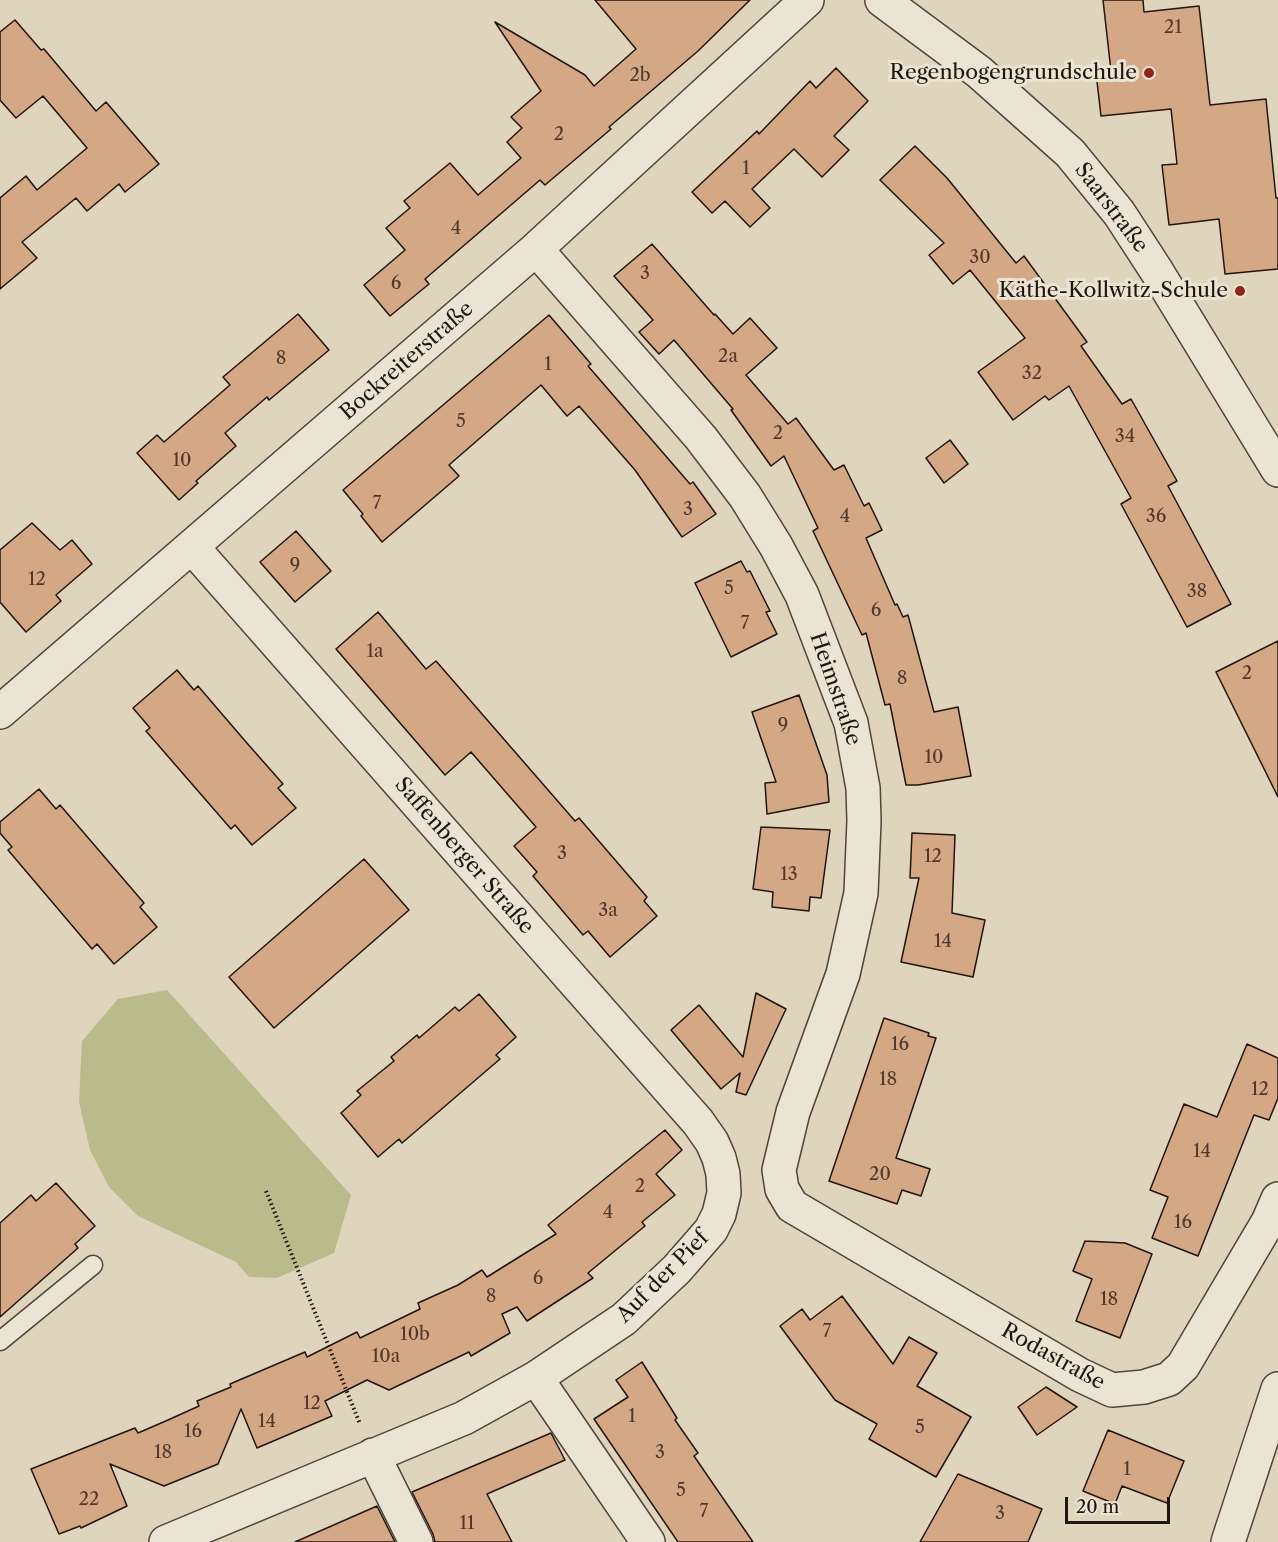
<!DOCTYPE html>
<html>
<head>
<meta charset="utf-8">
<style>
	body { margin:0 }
	#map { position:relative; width:1278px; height:1542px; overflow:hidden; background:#ded5bc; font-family:"Libre Caslon Text",serif }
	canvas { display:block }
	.scale { position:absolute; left:1065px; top:1497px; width:105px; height:27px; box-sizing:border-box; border:3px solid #23140f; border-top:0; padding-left:8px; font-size:18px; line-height:21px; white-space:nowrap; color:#23140f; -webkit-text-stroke:4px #eae4d3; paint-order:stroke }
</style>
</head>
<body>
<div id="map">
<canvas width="1278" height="1542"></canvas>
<div class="scale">20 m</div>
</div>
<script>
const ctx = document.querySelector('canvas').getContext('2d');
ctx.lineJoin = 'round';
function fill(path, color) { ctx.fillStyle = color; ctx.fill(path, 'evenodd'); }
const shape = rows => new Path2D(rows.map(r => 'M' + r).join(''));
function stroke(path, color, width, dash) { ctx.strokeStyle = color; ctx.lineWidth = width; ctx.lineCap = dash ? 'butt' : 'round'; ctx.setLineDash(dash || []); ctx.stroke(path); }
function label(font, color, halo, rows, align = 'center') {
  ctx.font = font + ' "Libre Caslon Text",serif'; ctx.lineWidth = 6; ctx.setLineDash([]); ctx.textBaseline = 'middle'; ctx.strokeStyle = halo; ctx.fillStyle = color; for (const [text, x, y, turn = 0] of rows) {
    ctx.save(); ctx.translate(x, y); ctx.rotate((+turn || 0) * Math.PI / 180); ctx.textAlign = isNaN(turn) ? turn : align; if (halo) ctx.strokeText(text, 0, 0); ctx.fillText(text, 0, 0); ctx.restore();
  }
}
fill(shape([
	[167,990,351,1195,334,1253,277,1278,249,1277,236,1262,138,1216,109,1187,90,1150,79,1102,82,1041,118,999]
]), '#b9bb8b');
const building = shape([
	[595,0,750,0,698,51,609,127,611,129,545,185,540,180,425,279,429,284,390,316,364,285,405,250,386,228,410,208,404,201,450,163,478,195,521,158,507,142,522,128,511,117,541,91,495,22,585,75,594,86,636,49,595,0],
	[1103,0,1143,0,1144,12,1199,6,1210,105,1266,99,1276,198,1278,198,1278,269,1225,274,1219,219,1169,225,1162,165,1177,164,1171,109,1101,116,1096,73,1111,71,1103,0],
	[15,20,41,50,44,49,96,111,106,102,159,164,125,192,119,184,87,211,76,198,22,242,37,258,0,289,0,198,26,176,37,190,87,148,43,96,16,118,0,100,0,32,15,20],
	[836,68,868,101,834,136,849,150,822,177,794,149,752,189,770,208,750,227,725,201,712,213,692,192,757,131,759,134,810,81,816,88,836,68],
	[915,146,947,178,1016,263,1024,256,1087,342,1081,346,1122,404,1131,399,1177,481,1168,486,1231,604,1187,627,1121,504,1131,498,1069,386,1049,400,1045,396,1013,420,978,372,1025,338,970,270,953,284,929,255,944,243,880,180,915,146],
	[652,244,714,315,715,314,733,334,750,318,777,348,746,375,788,424,796,418,834,470,844,465,864,506,869,503,882,530,866,538,895,605,897,604,903,617,908,615,934,712,958,707,971,776,918,785,906,785,890,704,885,705,866,633,862,635,813,531,818,528,784,456,771,466,731,410,733,409,674,340,659,354,639,332,653,320,614,276,652,244],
	[298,314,329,350,269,400,267,397,225,433,236,446,196,481,198,483,179,500,137,453,157,435,164,442,230,385,223,377,298,314],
	[549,315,591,364,588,366,690,484,693,482,716,514,682,537,635,470,579,406,567,416,541,385,449,465,459,476,382,542,361,516,363,514,343,490,549,315],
	[950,440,968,464,944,483,926,458,950,440],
	[32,523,60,550,72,540,92,564,56,595,61,601,26,632,0,602,0,550,32,523],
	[296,531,331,571,295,602,260,562,296,531],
	[741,561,747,572,750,571,770,611,766,612,777,634,731,657,695,583,741,561],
	[378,612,426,669,436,661,575,821,579,818,647,897,644,901,657,916,610,957,588,931,583,935,533,876,537,872,514,846,536,827,471,752,445,775,336,649,378,612],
	[1278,641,1278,797,1216,672,1278,641],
	[177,670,194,690,198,686,246,742,283,784,278,788,296,808,252,845,235,825,231,829,146,731,150,728,133,708,177,670],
	[799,695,827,775,829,802,767,814,765,783,776,782,752,712,799,695],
	[39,789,56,809,60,805,144,903,140,907,157,927,114,964,97,944,92,949,8,850,12,847,0,833,0,822,39,789],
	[761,827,830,830,821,898,810,897,809,911,772,907,773,892,753,889,761,827],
	[912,833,955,835,952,913,985,920,973,977,901,962,919,878,910,878,912,833],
	[364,859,409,910,274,1028,229,977,364,859],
	[756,993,786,1009,746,1095,736,1092,740,1073,721,1089,671,1030,699,1005,743,1057,756,993],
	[479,994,516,1037,496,1055,500,1059,402,1143,399,1139,378,1157,341,1113,361,1095,357,1091,394,1061,391,1057,417,1035,419,1038,455,1007,459,1011,479,994],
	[884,1018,929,1033,928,1036,936,1038,896,1158,930,1169,921,1196,902,1190,897,1204,829,1181,884,1018],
	[1247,1044,1278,1058,1278,1098,1269,1120,1254,1115,1198,1256,1152,1238,1168,1197,1150,1190,1184,1104,1217,1117,1247,1044],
	[665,1130,682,1150,656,1174,675,1195,642,1222,645,1226,588,1273,593,1278,527,1321,517,1307,502,1314,510,1333,471,1356,469,1352,389,1390,367,1380,325,1401,332,1416,257,1448,241,1409,218,1464,164,1486,110,1464,127,1506,81,1528,80,1526,59,1534,31,1469,135,1428,138,1433,168,1420,199,1406,197,1401,231,1387,230,1384,305,1352,307,1357,357,1332,360,1338,420,1309,418,1303,458,1285,482,1270,487,1277,556,1234,548,1225,665,1130],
	[56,1183,95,1226,75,1244,78,1248,0,1317,0,1223,31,1195,36,1201,56,1183],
	[1085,1241,1125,1243,1152,1254,1120,1338,1076,1321,1092,1279,1073,1271,1085,1241],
	[842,1296,893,1364,909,1337,937,1353,917,1386,971,1417,936,1477,869,1439,877,1424,835,1400,780,1326,802,1309,810,1320,842,1296],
	[642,1362,677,1418,675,1420,698,1453,694,1456,753,1542,678,1542,594,1419,628,1397,616,1380,642,1362],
	[1046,1387,1077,1407,1037,1435,1018,1407,1046,1387],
	[1108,1430,1184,1461,1167,1503,1122,1486,1115,1504,1083,1491,1108,1430],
	[551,1433,565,1460,487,1494,512,1542,435,1542,433,1534,412,1492,551,1433],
	[958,1474,1042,1509,1028,1542,920,1542,958,1474],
	[377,1506,395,1542,295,1542,377,1506]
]);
fill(building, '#d5a885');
stroke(building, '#23140f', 1.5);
const lane = shape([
	[0,1341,93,1265]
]);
const street = shape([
	[882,0,979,72,1070,153,1119,213,1156,270,1278,470],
	[536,249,701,438,745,496,776,546,802,595,851,723,863,788,864,821,861,893,843,974,793,1112,779,1170,782,1189,792,1206,1080,1375,1112,1390,1144,1387,1169,1379,1183,1366,1268,1222,1278,1199],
	[0,712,536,249,807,0],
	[536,1378,648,1542],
	[373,1455,416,1542],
	[166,1542,464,1418,536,1378,624,1319,677,1269,711,1230,719,1214,724,1193,723,1174,719,1158,712,1142,698,1122,192,547],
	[1228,1542,1278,1389]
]);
stroke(lane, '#52443a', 21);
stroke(street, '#52443a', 36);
stroke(shape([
	[266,1191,360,1424]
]), '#23140f', 4, [1.5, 3]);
stroke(lane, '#eae4d3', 18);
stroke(street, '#eae4d3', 33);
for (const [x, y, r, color] of [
	[1149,73,6,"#8f2418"],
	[1240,291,6,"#8f2418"]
]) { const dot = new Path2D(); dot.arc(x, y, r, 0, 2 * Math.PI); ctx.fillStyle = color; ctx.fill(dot); stroke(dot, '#eae4d3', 2); }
label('18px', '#50392c', null, [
	["21",1173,28],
	["2b",640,76],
	["2",559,135],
	["1",746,169],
	["4",456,229],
	["30",980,258],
	["3",645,274],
	["6",396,284],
	["2a",728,357],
	["8",281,359],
	["1",548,365],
	["32",1032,374],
	["5",461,422],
	["2",778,434],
	["34",1125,437],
	["10",182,461],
	["7",377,504],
	["3",688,510],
	["4",845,517],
	["36",1156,517],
	["9",295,566],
	["12",37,580],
	["5",729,589],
	["38",1197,592],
	["6",876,611],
	["7",745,624],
	["1a",375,652],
	["2",1247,674],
	["8",902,679],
	["9",783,726],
	["10",934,758],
	["3",562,854],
	["12",933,857],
	["13",789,875],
	["3a",608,911],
	["14",943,942],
	["16",900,1045],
	["18",888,1080],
	["12",1260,1090],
	["14",1202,1152],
	["20",880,1175],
	["2",640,1187],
	["4",608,1213],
	["16",1183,1223],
	["6",538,1279],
	["8",491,1297],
	["18",1109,1300],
	["7",827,1332],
	["10b",415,1335],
	["10a",386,1357],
	["12",312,1404],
	["1",632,1417],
	["14",267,1422],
	["5",920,1428],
	["16",193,1432],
	["18",163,1453],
	["3",660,1453],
	["1",1127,1470],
	["5",681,1491],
	["22",89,1500],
	["7",704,1512],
	["3",1000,1514],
	["11",467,1524]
]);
label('21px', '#23140f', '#eae4d3', [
	["Regenbogengrundschule",1137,73],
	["Käthe-Kollwitz-Schule",1228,291]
], 'right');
label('21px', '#23140f', '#eae4d3', [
	["Saarstraße",1111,208,53],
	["Bockreiterstraße",407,361,-41],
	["Heimstraße",835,689,71],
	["Saffenberger Straße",464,856,49],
	["Auf der Pief",663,1277,-45],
	["Rodastraße",1053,1357,29]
]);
</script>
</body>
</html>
